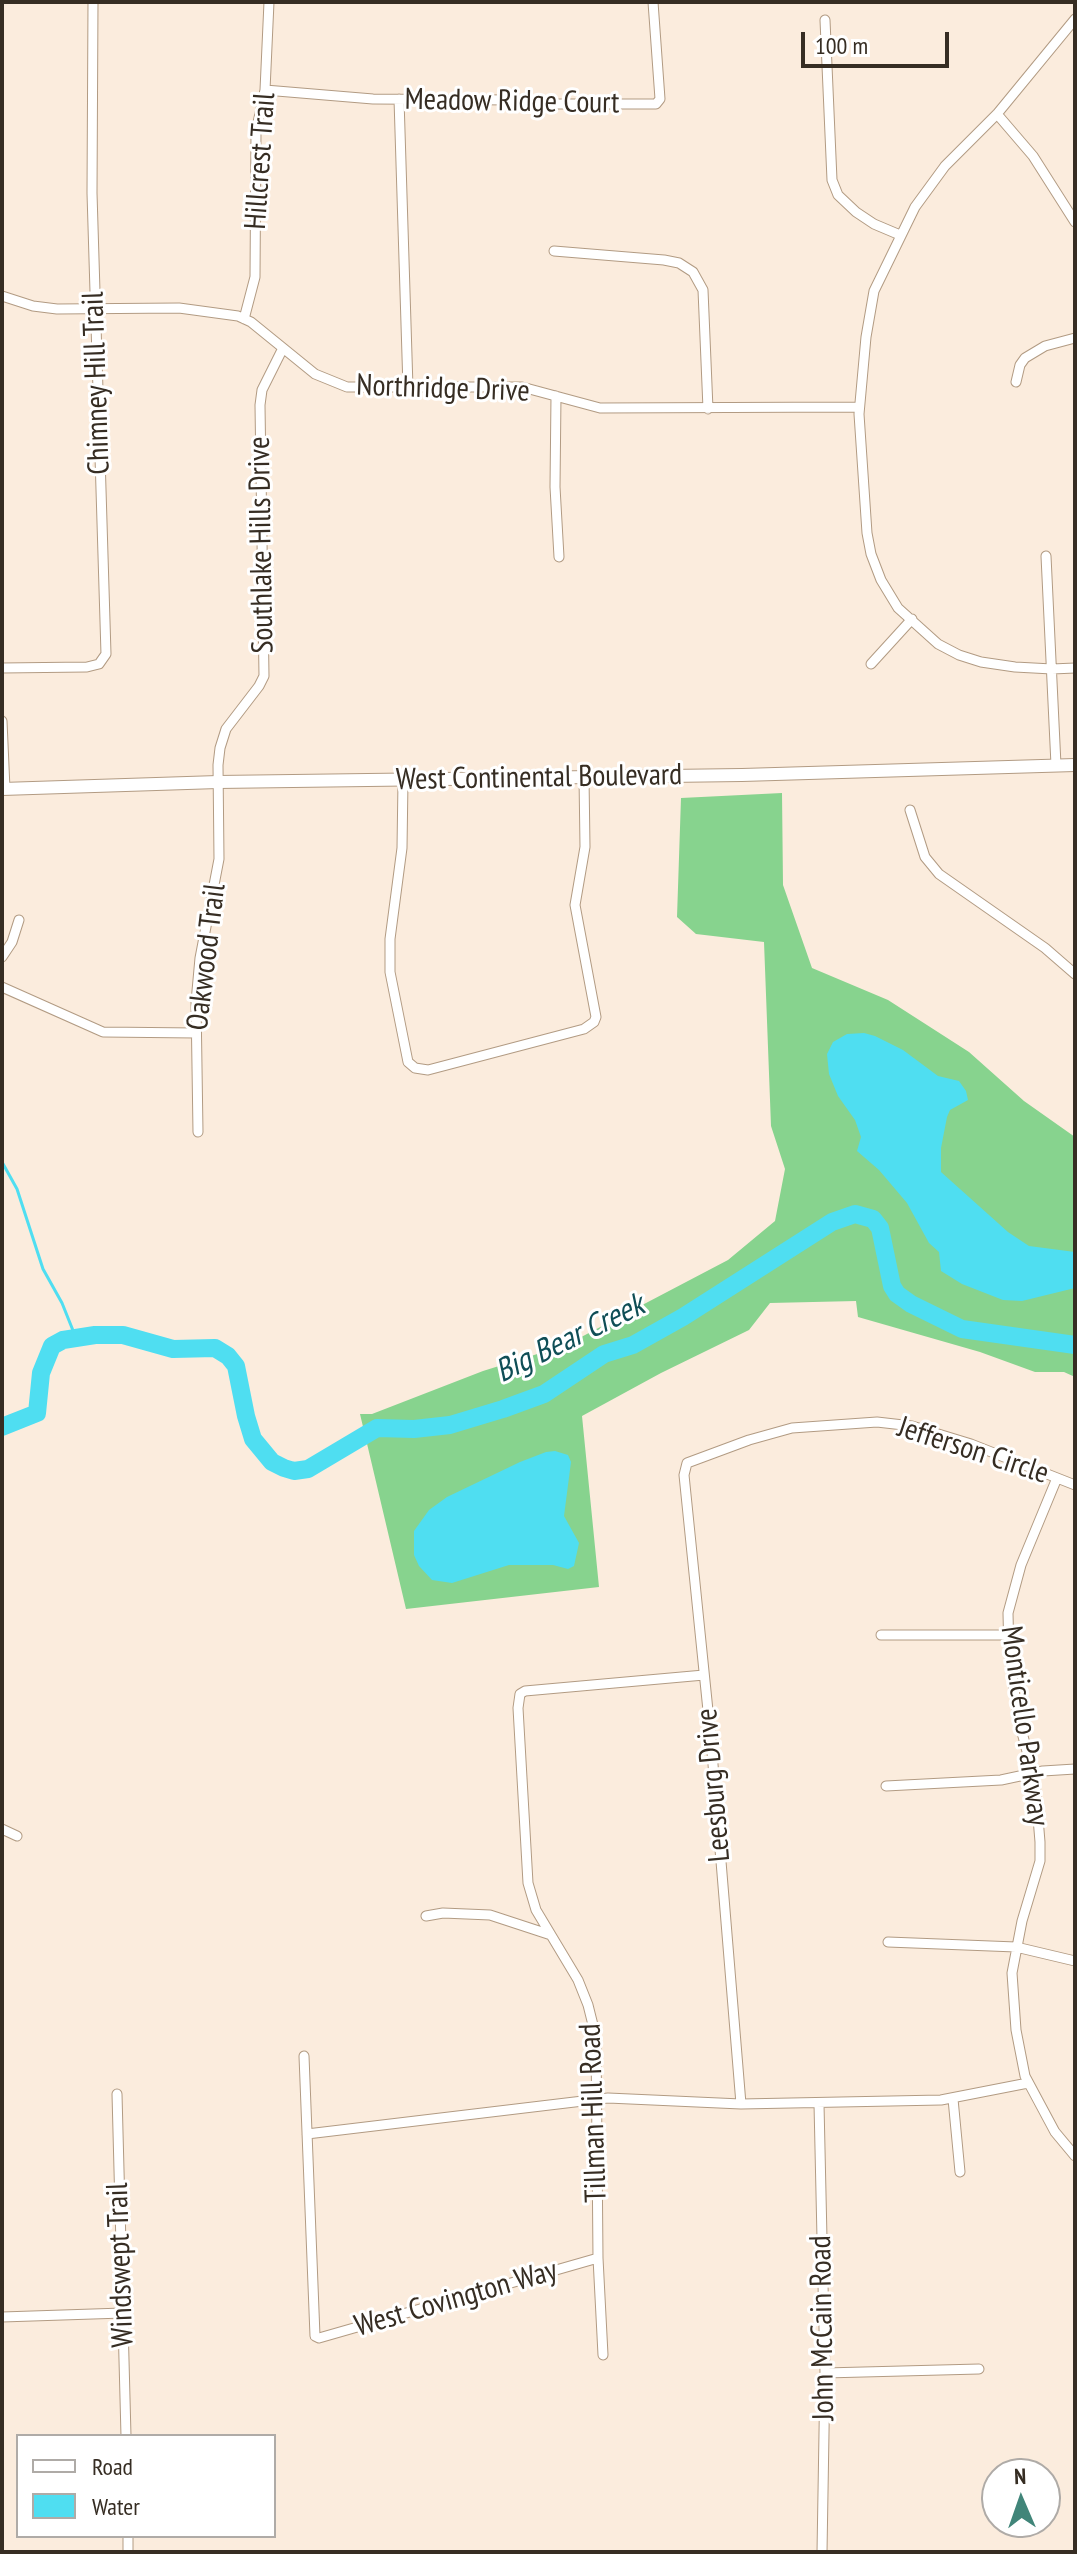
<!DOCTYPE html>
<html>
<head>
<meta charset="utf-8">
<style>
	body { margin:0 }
	#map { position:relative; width:1077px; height:2554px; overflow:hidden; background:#fbecdd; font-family:"PT Sans Narrow",sans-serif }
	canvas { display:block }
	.frame { position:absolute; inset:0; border:4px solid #362d23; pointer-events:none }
	.legend { position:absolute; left:16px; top:2434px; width:260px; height:104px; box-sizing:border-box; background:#fff; border:2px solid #afaba7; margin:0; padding:10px 14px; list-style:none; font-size:24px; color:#362d23 }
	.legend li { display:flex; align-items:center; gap:16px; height:40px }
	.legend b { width:40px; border:2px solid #afaba7 }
	.north { position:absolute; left:981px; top:2458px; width:80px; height:80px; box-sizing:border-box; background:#fff; border:2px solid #afaba7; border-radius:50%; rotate:358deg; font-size:22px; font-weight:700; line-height:32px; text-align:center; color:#362d23 }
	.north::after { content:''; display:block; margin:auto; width:28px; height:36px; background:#418579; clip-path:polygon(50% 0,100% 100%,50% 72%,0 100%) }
	.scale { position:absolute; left:801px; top:32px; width:148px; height:36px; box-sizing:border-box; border:4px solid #362d23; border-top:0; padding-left:10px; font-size:24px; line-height:28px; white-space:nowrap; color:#362d23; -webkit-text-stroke:6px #fff; paint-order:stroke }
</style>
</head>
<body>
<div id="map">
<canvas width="1077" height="2554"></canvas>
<div class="frame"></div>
<ul class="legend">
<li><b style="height:10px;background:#fff"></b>Road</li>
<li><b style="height:22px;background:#4fdef1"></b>Water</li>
</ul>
<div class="north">N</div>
<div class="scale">100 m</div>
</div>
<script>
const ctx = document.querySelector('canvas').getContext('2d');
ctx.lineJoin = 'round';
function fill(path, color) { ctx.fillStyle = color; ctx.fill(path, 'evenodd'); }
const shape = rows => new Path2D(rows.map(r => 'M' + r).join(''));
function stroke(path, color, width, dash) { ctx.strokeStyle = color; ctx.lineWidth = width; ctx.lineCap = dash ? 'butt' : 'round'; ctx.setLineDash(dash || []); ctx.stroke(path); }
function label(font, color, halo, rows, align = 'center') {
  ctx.font = font + ' "PT Sans Narrow",sans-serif'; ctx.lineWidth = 6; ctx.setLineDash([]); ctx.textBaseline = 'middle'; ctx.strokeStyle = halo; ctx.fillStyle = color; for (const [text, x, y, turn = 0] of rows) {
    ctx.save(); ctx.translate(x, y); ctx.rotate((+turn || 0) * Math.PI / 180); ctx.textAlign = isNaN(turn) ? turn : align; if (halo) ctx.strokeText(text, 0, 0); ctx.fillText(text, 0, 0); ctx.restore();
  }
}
fill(shape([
	[782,793,783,885,812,968,888,1000,969,1052,1024,1101,1075,1137,1075,1377,1064,1372,1035,1372,980,1352,858,1317,856,1301,770,1303,749,1330,661,1373,582,1416,599,1587,406,1609,360,1414,372,1414,483,1371,566,1345,728,1260,775,1221,785,1169,771,1126,764,942,696,934,677,917,681,798]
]), '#87d38e');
fill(shape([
	[864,1033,875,1036,903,1050,938,1076,959,1081,966,1091,968,1100,950,1110,947,1117,941,1148,941,1172,1008,1232,1029,1246,1075,1252,1075,1288,1022,1301,1003,1300,962,1284,941,1271,939,1252,929,1243,907,1203,879,1170,857,1151,861,1137,855,1120,838,1096,829,1074,827,1054,833,1042,847,1034],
	[555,1451,568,1455,571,1462,564,1516,579,1543,574,1566,568,1569,553,1565,509,1565,452,1583,432,1580,419,1566,414,1555,414,1531,429,1510,447,1497,520,1462,546,1452]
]), '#4fdef1');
stroke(shape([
	[2,1162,17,1189,43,1269,62,1303,76,1338]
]), '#4fdef1', 3);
stroke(shape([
	[2,1427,37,1413,41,1373,52,1346,63,1340,95,1335,123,1335,173,1349,215,1348,228,1356,236,1366,246,1416,253,1439,272,1462,284,1468,294,1471,308,1469,377,1428,414,1429,450,1425,503,1409,544,1394,604,1354,633,1345,683,1317,832,1222,855,1214,873,1219,880,1228,892,1286,897,1294,911,1304,962,1329,1075,1345]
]), '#4fdef1', 18);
const minor = shape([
	[1075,19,997,114,945,166,915,207,874,291,866,337,859,414,867,533,871,554,881,580,898,608,938,644,959,655,981,662,1015,667,1052,669,1075,668],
	[825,20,832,180,838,195,856,212,874,224,900,235],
	[265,90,373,99,513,100,555,104,656,104,660,99,653,2],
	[399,99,408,388],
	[997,114,1033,156,1075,222],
	[554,251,664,260,679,263,693,272,703,290,708,409],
	[2,296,33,306,57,309,179,308,238,316,251,322,315,374,347,387,522,387,600,408,859,407],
	[244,319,255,277,256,132,265,90,269,2],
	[1016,382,1020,365,1025,358,1045,346,1075,338],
	[556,396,555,487,559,557],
	[1046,556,1056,765],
	[871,664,912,619],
	[2,668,87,667,99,664,106,654,92,193,93,2],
	[2,721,5,789],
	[403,781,402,848,390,939,390,972,408,1062,415,1068,428,1070,584,1029,594,1022,596,1017,575,905,585,847,584,777],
	[910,810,925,857,939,874,1045,948,1075,974],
	[2,957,12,942,19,920],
	[2,987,103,1032,196,1033],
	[198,1132,196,1002,200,958,219,859,218,765,220,748,226,729,259,686,264,676,260,405,262,390,283,348],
	[1057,1478,1021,1565,1008,1613,1009,1655,1018,1717,1035,1782,1040,1842,1040,1861,1022,1921,1012,1973,1016,2030,1025,2076,1055,2132,1075,2156],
	[881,1635,1007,1635],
	[886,1786,1001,1780,1043,1771,1075,1769],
	[2,1829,17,1836],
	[426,1916,443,1913,490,1915,551,1935],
	[888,1942,1016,1947,1075,1961],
	[304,2056,315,2336,319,2338,598,2258],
	[117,2094,126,2436],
	[953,2099,960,2172],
	[741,2104,711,1740,684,1475,687,1463,749,1440,792,1428,877,1422,912,1426,971,1444,1075,1485],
	[819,2104,825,2373,822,2552],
	[307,2134,608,2098,741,2104,941,2100,1028,2083],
	[2,2317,123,2313],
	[603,2355,598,2258,596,2037,588,2005,578,1980,536,1910,528,1883,518,1708,520,1694,525,1691,704,1675],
	[825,2373,979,2369],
	[128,2536,128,2552]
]);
const secondary = shape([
	[2,789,218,782,742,775,1075,765]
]);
stroke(minor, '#b29b83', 11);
stroke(secondary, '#b29b83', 14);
stroke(minor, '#fff', 9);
stroke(secondary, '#fff', 12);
label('30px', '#362d23', '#fff', [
	["Meadow Ridge Court",512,102,1],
	["Hillcrest Trail",261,161,-86],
	["Chimney Hill Trail",97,383,-92],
	["Northridge Drive",443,389,2],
	["Southlake Hills Drive",262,545,-91],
	["West Continental Boulevard",539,778,-1],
	["Oakwood Trail",207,957,-83],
	["Jefferson Circle",973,1451,18],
	["Monticello Parkway",1024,1726,82],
	["Leesburg Drive",714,1785,-95],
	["Tillman Hill Road",594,2113,-92],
	["Windswept Trail",121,2265,-92],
	["West Covington Way",456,2299,-16],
	["John McCain Road",823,2328,-91]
]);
label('italic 32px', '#0f4e56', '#fff', [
	["Big Bear Creek",570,1339,-26]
]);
</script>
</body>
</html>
